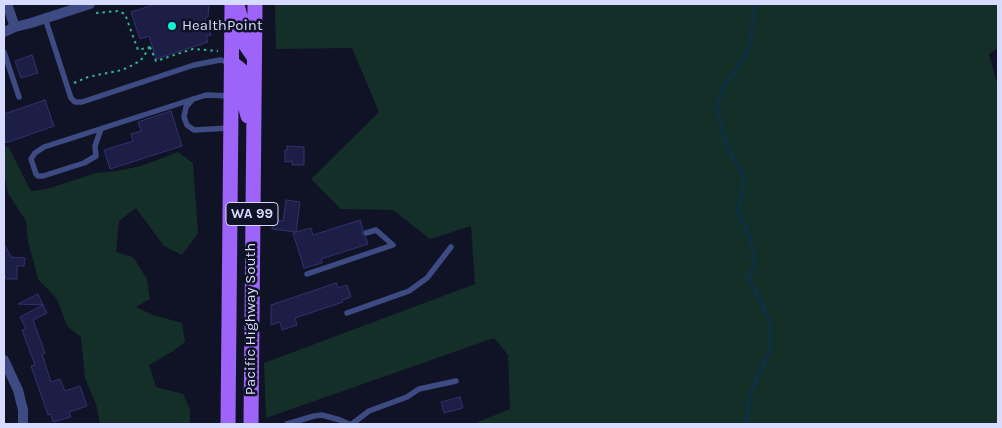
<!DOCTYPE html>
<html>
<head>
<meta charset="utf-8">
<style>
	body { margin:0 }
	#map { position:relative; width:1002px; height:428px; overflow:hidden; background:#101226; font-family:Karla,sans-serif }
	canvas { display:block }
	.frame { position:absolute; inset:0; border:5px solid #d7dbfd; pointer-events:none }
</style>
</head>
<body>
<div id="map">
<canvas width="1002" height="428"></canvas>
<div class="frame"></div>
</div>
<script>
const ctx = document.querySelector('canvas').getContext('2d');
ctx.lineJoin = 'round';
function fill(path, color) { ctx.fillStyle = color; ctx.fill(path, 'evenodd'); }
const shape = rows => new Path2D(rows.map(r => 'M' + r).join(''));
function stroke(path, color, width, dash) { ctx.strokeStyle = color; ctx.lineWidth = width; ctx.lineCap = dash ? 'butt' : 'round'; ctx.setLineDash(dash || []); ctx.stroke(path); }
function label(font, color, halo, rows, align = 'center') {
  ctx.font = font + ' Karla,sans-serif'; ctx.lineWidth = 5; ctx.setLineDash([]); ctx.textBaseline = 'middle'; ctx.strokeStyle = halo; ctx.fillStyle = color; for (const [text, x, y, turn = 0] of rows) {
    ctx.save(); ctx.translate(x, y); ctx.rotate((+turn || 0) * Math.PI / 180); ctx.textAlign = isNaN(turn) ? turn : align; if (halo) ctx.strokeText(text, 0, 0); ctx.fillText(text, 0, 0); ctx.restore();
  }
}
fill(shape([
	[275,4,998,4,998,48,989,54,998,86,998,424,473,424,510,409,508,355,494,338,266,418,264,363,475,284,471,226,430,239,393,210,341,209,311,179,379,112,352,48,276,49],
	[8,146,31,191,47,189,96,173,117,171,141,166,178,152,193,163,198,233,182,255,164,246,136,208,119,221,116,252,133,257,147,279,150,299,136,307,153,315,182,323,185,342,170,353,149,365,156,387,183,394,190,409,190,424,100,424,96,404,85,378,81,337,67,326,57,299,38,279,28,241,26,221,8,193,4,174,4,148]
]), '#142f28');
stroke(shape([
	[746,424,750,394,770,351,769,319,748,277,754,266,753,251,750,238,738,211,744,183,741,170,732,157,723,134,717,106,725,85,743,60,751,42,754,4]
]), '#0f2f46', 3);
const building = shape([
	[156,4,209,4,208,17,205,18,211,35,206,36,208,42,156,59,149,36,140,39,131,12,156,4],
	[32,55,38,73,21,78,15,61,32,55],
	[45,100,54,126,6,143,4,137,4,114,45,100],
	[171,111,182,146,110,169,104,150,133,141,131,134,141,131,138,122,171,111],
	[287,146,304,147,304,165,292,165,292,161,285,162,285,150,288,150,287,146],
	[286,200,300,202,296,232,272,229,273,220,283,221,286,200],
	[360,220,363,229,362,235,366,238,368,244,321,259,322,263,304,268,293,233,311,228,313,235,360,220],
	[4,244,11,257,25,258,24,266,17,266,17,279,6,279,4,273,4,244],
	[336,283,338,288,347,285,351,297,342,300,343,302,295,318,297,325,282,330,280,322,271,325,271,305,336,283],
	[38,294,43,305,18,304,38,294],
	[43,305,47,313,33,320,45,353,42,354,51,382,60,379,65,391,80,386,87,406,69,412,71,417,53,422,51,414,48,415,31,366,35,365,22,330,26,329,20,317,43,305],
	[460,397,463,408,444,413,441,402,460,397]
]);
fill(building, '#1d1e46');
stroke(building, '#303271', 1);
stroke(shape([
	[96,13,118,11,125,14,138,50,150,47],
	[150,47,156,61,193,49,218,51],
	[74,83,88,77,122,70,133,65,141,60,150,47]
]), '#35b38f', 2, [2.5, 4]);
stroke(shape([
	[45,18,71,98,75,102,82,102,194,65,220,60,231,62],
	[4,52,19,97],
	[193,99,186,107,184,117,187,125,194,130,230,128],
	[101,129,95,146,96,156,84,163,43,176,38,176,36,174,31,159,35,153,44,147,206,95,231,96],
	[307,274,393,245,376,230,366,233],
	[347,313,409,291,427,278,451,247],
	[287,424,314,416,322,415,340,420,349,424],
	[352,424,369,411,407,397,419,389,456,381]
]), '#3e4b82', 5.5);
stroke(shape([
	[7,4,15,27],
	[4,32,15,27,31,23,90,4],
	[4,360,18,390,23,410,23,424]
]), '#3e4b82', 10);
stroke(shape([
	[237,5,243,28,243,41,254,57],
	[231,62,242,71,242,94,248,116],
	[228,424,232,4],
	[251,424,255,4]
]), '#9e63f8', 15);
for (const [x, y, r, color] of [
	[172,26,5,"#0cf4d6"]
]) { const dot = new Path2D(); dot.arc(x, y, r, 0, 2 * Math.PI); ctx.fillStyle = color; ctx.fill(dot); stroke(dot, '#101226', 2); }
for (const [x, y, w] of [
	[252,214,52]
]) { const box = new Path2D(); box.roundRect(x - w / 2, y - 11.5, w, 23, 4); ctx.fillStyle = '#101226'; ctx.fill(box); stroke(box, '#d7dbfd', 1); }
label('bold 14px', '#d7dbfd', null, [
	["WA 99",252,214]
]);
label('15px', '#d7dbfd', '#101226', [
	["HealthPoint",182,26]
], 'left');
label('15px', '#d7dbfd', '#101226', [
	["Pacific Highway South",251,319,-90]
]);
</script>
</body>
</html>
